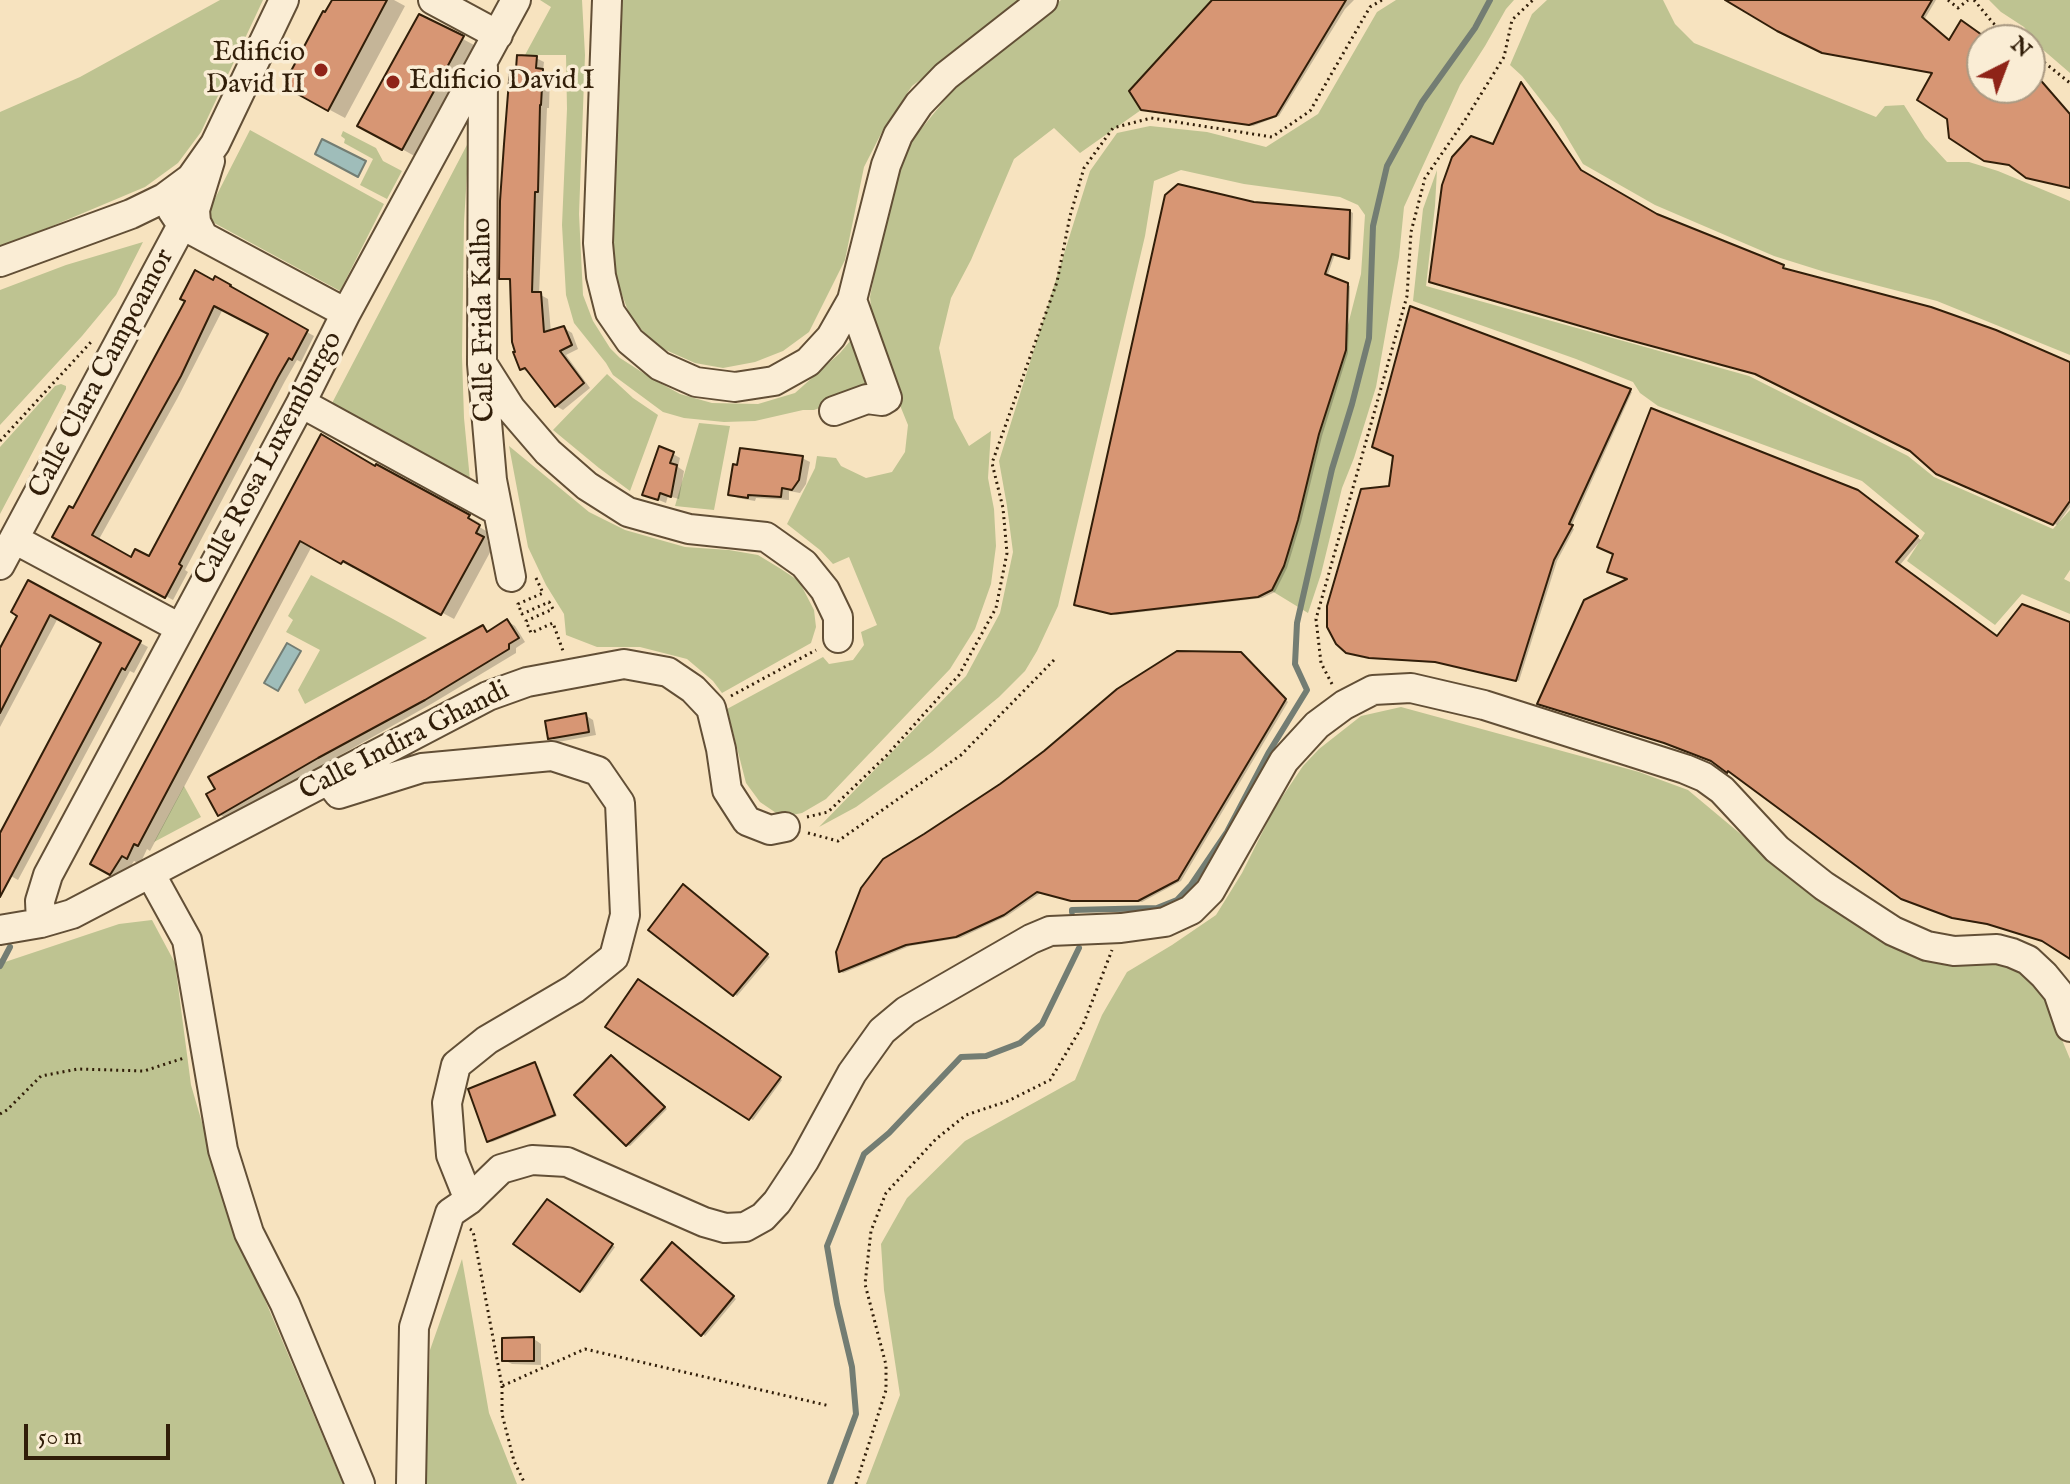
<!DOCTYPE html>
<html>
<head>
<meta charset="utf-8">
<style>
	body { margin:0 }
	#map { position:relative; width:2070px; height:1484px; overflow:hidden; background:#f7e3bf; font-family:"IM FELL English",serif }
	canvas { display:block }
	.north { position:absolute; left:1966px; top:24px; width:80px; height:80px; box-sizing:border-box; background:#faedd5; border:2px solid #aa9a83; border-radius:50%; rotate:42deg; font-size:22px; font-weight:700; line-height:32px; text-align:center; color:#311e09 }
	.north::after { content:''; display:block; margin:auto; width:28px; height:36px; background:#8f2418; clip-path:polygon(50% 0,100% 100%,50% 72%,0 100%) }
	.scale { position:absolute; left:24px; top:1424px; width:146px; height:36px; box-sizing:border-box; border:4px solid #311e09; border-top:0; padding-left:10px; font-size:24px; line-height:28px; white-space:nowrap; color:#311e09; -webkit-text-stroke:6px #faedd5; paint-order:stroke }
</style>
</head>
<body>
<div id="map">
<canvas width="2070" height="1484"></canvas>
<div class="north">N</div>
<div class="scale">50 m</div>
</div>
<script>
const ctx = document.querySelector('canvas').getContext('2d');
ctx.lineJoin = 'round';
function fill(path, color) { ctx.fillStyle = color; ctx.fill(path, 'evenodd'); }
const shape = rows => new Path2D(rows.map(r => 'M' + r).join(''));
function stroke(path, color, width, dash) { ctx.strokeStyle = color; ctx.lineWidth = width; ctx.lineCap = dash ? 'butt' : 'round'; ctx.setLineDash(dash || []); ctx.stroke(path); }
function label(font, color, halo, rows, align = 'center') {
  ctx.font = font + ' "IM FELL English",serif'; ctx.lineWidth = 7; ctx.setLineDash([]); ctx.textBaseline = 'middle'; ctx.strokeStyle = halo; ctx.fillStyle = color; for (const [text, x, y, turn = 0] of rows) {
    ctx.save(); ctx.translate(x, y); ctx.rotate((+turn || 0) * Math.PI / 180); ctx.textAlign = isNaN(turn) ? turn : align; if (halo) ctx.strokeText(text, 0, 0); ctx.fillText(text, 0, 0); ctx.restore();
  }
}
fill(shape([
	[220,0,263,0,201,132,178,163,145,187,0,248,0,112,80,77],
	[540,0,582,0,585,55,579,214,583,295,593,321,610,348,620,358,651,378,680,394,712,403,758,404,795,393,840,353,856,334,875,389,814,410,803,410,755,421,724,422,684,418,663,412,613,375,606,363,574,323,566,295,562,225,567,109,566,55,525,55,551,7],
	[614,0,1026,0,912,86,884,128,864,167,845,260,809,332,783,351,755,362,723,368,695,363,659,347,631,319,614,273,612,228],
	[1061,0,1212,0,1129,90,1141,110,1080,153,1054,128,1014,159,971,260,951,298,939,348,954,418,969,446,991,431,988,478,994,509,996,546,991,584,975,629,950,669,826,799,802,813,782,817,760,802,746,783,727,709,823,657,829,664,853,660,864,645,861,632,877,625,849,557,833,564,820,550,787,524,815,468,817,456,836,458,841,466,866,478,892,472,905,452,908,425,875,344,870,297,886,216,909,144,952,91],
	[1396,0,1514,0,1506,9,1485,46,1460,85,1404,207,1399,257,1376,387,1354,458,1342,488,1321,574,1308,613,1272,591,1284,566,1298,520,1361,274,1365,215,1358,205,1340,197,1244,184,1181,170,1154,181,1145,236,1058,606,1037,651,1025,671,999,697,932,752,856,807,819,827,966,676,1000,613,1013,552,1007,506,999,461,1090,171,1117,133,1150,126,1207,132,1266,147,1318,114,1377,12],
	[1547,0,1663,0,1675,24,1694,43,1876,117,1885,106,1904,105,1925,138,1947,162,1969,162,1998,171,2070,201,2070,355,1937,301,1825,272,1774,256,1655,205,1583,164,1558,122,1522,76,1510,65,1532,14],
	[1989,0,2070,0,2070,73,2041,48,2024,27,2001,12],
	[250,130,384,204,340,291,205,218],
	[343,131,376,148,383,161,402,171,387,199,360,185,373,159,344,143,345,139,341,136],
	[469,141,464,222,462,356,464,418,470,480,330,407],
	[1437,170,1435,206,1426,286,1749,376,1908,456,1934,477,2053,529,2070,510,2070,570,2064,579,2070,582,2070,614,2022,594,1995,625,1907,561,1925,533,1862,481,1658,406,1640,393,1633,382,1576,359,1413,301,1423,209],
	[143,242,116,295,82,336,0,425,0,290,66,265],
	[607,374,633,398,658,415,630,491,599,468,553,430],
	[61,384,66,386,66,389,0,514,0,447,55,386],
	[699,423,730,426,714,510,675,506],
	[509,446,589,512,625,530,685,547,729,550,758,555,781,569,799,581,814,610,816,627,811,643,722,693,713,681,687,659,640,647,597,647,566,635,564,614,546,585,528,547],
	[311,575,393,619,427,638,305,704,298,690,320,650,286,632,293,620,288,616],
	[1401,707,1639,772,1688,790,1804,887,2005,959,2040,987,2070,1059,2070,1484,866,1484,900,1395,884,1290,881,1244,907,1198,965,1141,1075,1080,1102,1015,1127,972,1172,945,1216,915,1242,873,1274,809,1303,766,1319,749,1361,716],
	[184,786,201,817,154,842],
	[152,920,175,963,191,1085,229,1215,343,1484,0,1484,0,958,5,962,119,924],
	[462,1259,489,1413,517,1484,425,1484,430,1350]
]), '#bec391');
const water = shape([
	[322,139,366,161,358,177,315,154,322,139],
	[287,643,301,651,278,691,264,683,287,643]
]);
fill(water, '#9fbdba');
stroke(water, '#737d73', 2);
fill(shape([
	[334,0,394,0,405,6,345,118,302,95],
	[1215,0,1354,0,1345,9,1279,116,1253,126,1146,111,1142,109],
	[1729,0,1936,0,1924,20,1950,43,1961,23,1987,40,1982,40,1982,88,2030,88,2030,70,2070,115,2070,189,1949,117,1934,73],
	[420,16,487,52,427,163,384,139],
	[536,58,544,62,543,71,550,75,549,108,547,108,539,294,548,299,551,332,564,328,572,333,578,349,566,355,590,388,563,410,556,406,530,373,522,369,512,282,501,277,518,71],
	[1522,85,1584,174,1656,216,1783,267,1786,269,1785,271,2070,364,2070,507,2057,525,1942,475,1912,450,1494,147],
	[1254,204,1350,211,1353,213,1351,259,1335,254,1327,277,1350,286,1348,353,1322,436,1301,522,1287,568,1275,592,1262,598,1116,615,1080,605],
	[214,283,236,292,314,336,301,362,297,360,285,381,185,570,188,572,173,600,55,536,74,511],
	[223,309,271,334,150,559,132,559,98,541,177,399],
	[1630,391,1632,392,1571,527,1574,529,1557,561,1519,681,1440,663,1374,659,1351,654,1391,487],
	[322,436,376,469,377,466,480,523,478,526,491,534,487,541,494,545,454,619,355,566,353,568,312,546,150,851,147,849,140,864,134,861,122,880,92,863],
	[673,454,680,458,678,467,684,471,679,499,668,496,666,503,644,494],
	[802,458,810,462,806,484,800,493,789,491,789,500,756,498,755,501,738,498,730,494,739,467],
	[1863,496,1921,540,1899,566,1997,638,2070,624,2070,957,2048,942,1994,926,1959,920,1908,901],
	[29,583,148,647,134,673,130,671,18,880,2,871,0,874,0,837,104,642,58,618,0,727,0,653,20,615],
	[507,621,515,626,525,642,516,648,516,653,433,703,227,819,219,814,483,628,491,632],
	[1244,656,1288,702,1181,881,1142,902,1076,902,1042,892,1007,916,960,938,910,946,843,973,840,971],
	[585,715,593,720,596,735,558,742,550,738],
	[687,888,770,957,737,996,734,994],
	[638,981,782,1080,753,1120,608,1027],
	[614,1059,667,1109,630,1146,627,1145],
	[535,1064,538,1066,557,1116,492,1142,489,1140],
	[547,1201,615,1247,583,1292,516,1243],
	[675,1246,736,1299,705,1336,643,1280],
	[534,1339,541,1344,541,1365,512,1364,504,1360]
]), '#0003');
stroke(shape([
	[1072,912,1072,910,1157,908,1177,900,1191,885,1227,832,1269,752,1307,690,1295,664,1297,623,1332,469,1352,404,1369,338,1373,226,1387,166,1422,102,1475,28,1490,0],
	[0,966,10,947],
	[830,1484,856,1414,852,1367,837,1304,827,1246,864,1154,889,1133,961,1057,986,1056,1020,1043,1042,1024,1079,948]
]), '#737d73', 6);
const building = shape([
	[332,0,387,0,328,111,283,86,323,11,325,12,332,0],
	[1212,0,1346,0,1276,116,1249,125,1141,110,1129,91,1212,0],
	[1725,0,1932,0,1922,17,1949,40,1961,20,1982,35,1982,88,2030,88,2030,68,2070,114,2070,188,2026,178,2009,165,1984,161,1949,138,1947,119,1917,100,1932,73,1822,53,1777,31,1725,0],
	[419,14,464,36,402,150,357,126,419,14],
	[517,55,537,56,536,68,543,69,541,105,540,105,538,192,535,192,532,292,541,292,544,332,564,326,572,345,560,351,584,383,555,407,525,368,520,370,513,352,515,352,512,342,510,279,499,279,500,201,504,144,510,68,516,69,517,55],
	[1521,82,1581,170,1657,214,1784,265,1783,268,1931,307,1996,330,2070,362,2070,501,2053,525,1936,474,1910,451,1755,374,1618,337,1429,282,1442,185,1452,157,1471,136,1493,144,1521,82],
	[1178,184,1254,202,1350,210,1349,259,1332,254,1325,274,1348,283,1346,350,1319,434,1298,520,1284,566,1272,590,1258,597,1111,614,1074,605,1165,195,1178,184],
	[195,270,213,280,215,276,231,285,230,286,308,330,292,360,289,358,278,377,179,564,182,566,165,598,52,537,69,506,73,508,185,301,180,299,195,270],
	[214,306,268,334,149,556,135,549,131,557,92,535,181,376,214,306],
	[1410,306,1631,389,1569,524,1573,525,1554,560,1516,681,1435,662,1369,658,1346,653,1336,644,1327,627,1327,606,1361,489,1389,486,1393,456,1372,447,1410,306],
	[1651,408,1858,490,1918,536,1896,562,1997,636,2022,604,2070,622,2070,959,2042,941,1987,924,1952,918,1901,899,1728,771,1727,773,1711,761,1664,743,1537,704,1584,600,1627,579,1607,572,1613,554,1597,547,1651,408],
	[321,434,375,466,376,464,470,515,468,518,480,525,476,533,484,537,441,615,343,561,341,564,300,541,138,846,134,844,127,859,122,856,110,875,90,864,321,434],
	[659,446,674,452,670,463,677,465,671,497,660,493,658,500,642,495,659,446],
	[740,448,803,456,799,480,792,490,782,488,781,497,748,495,748,498,728,495,733,464,737,465,740,448],
	[28,580,141,641,125,670,122,668,0,897,0,833,101,643,50,615,0,713,0,648,17,616,11,612,28,580],
	[507,619,519,638,509,644,509,649,425,700,318,758,218,816,206,794,215,789,208,777,483,625,487,632,507,619],
	[1177,651,1241,652,1286,699,1178,880,1138,901,1071,901,1037,892,1004,915,956,937,906,945,839,972,836,952,861,888,883,859,924,834,1000,784,1044,751,1117,689,1177,651],
	[586,713,589,732,548,739,545,721,586,713],
	[683,884,768,954,733,996,648,930,683,884],
	[638,979,781,1077,749,1120,605,1027,638,979],
	[611,1055,665,1107,626,1146,574,1095,611,1055],
	[535,1062,555,1115,487,1142,468,1089,535,1062],
	[547,1199,613,1244,580,1292,513,1244,547,1199],
	[672,1242,734,1296,701,1336,641,1280,672,1242],
	[534,1337,534,1361,502,1361,502,1338,534,1337]
]);
fill(building, '#d79674');
stroke(building, '#311e09', 2);
const minor = shape([
	[433,0,498,35],
	[607,0,598,243,601,276,610,312,630,341,660,366,696,382,735,387,774,381,808,362,831,337,852,300,886,165,898,135,919,104,946,76,1043,0],
	[483,67,482,364,492,480,511,577],
	[172,210,182,225,346,313],
	[203,236,196,222,195,210,210,161],
	[0,262,131,214,164,198,191,178,215,144,284,0],
	[485,368,511,409,548,452,587,486,628,512,689,529,766,537,804,564,825,590,838,617,838,638],
	[301,403,498,511],
	[834,411,867,399,882,401,887,398,852,300],
	[14,539,180,628],
	[0,565,182,225],
	[328,780,339,794,422,768,552,756,598,771,620,803,625,915,614,957,574,989,487,1040,456,1065,447,1103,451,1155,469,1200],
	[150,873,187,940,223,1150,249,1233,285,1304,360,1484],
	[41,923,40,901,48,875,301,403,346,313,516,0],
	[0,930,41,923,72,914,488,696,527,682,624,664,668,672,693,689,711,708,721,749,727,790,747,821,770,830,785,827],
	[411,1484,414,1327,450,1213,469,1200,501,1169,532,1160,567,1162,704,1222,725,1228,745,1227,763,1217,777,1202,804,1161,852,1073,882,1031,906,1011,1031,939,1050,931,1121,928,1165,922,1191,910,1210,891,1284,761,1317,725,1344,705,1373,690,1411,688,1484,705,1685,769,1704,777,1722,790,1777,849,1824,886,1893,931,1927,946,1954,951,1997,949,2012,953,2028,960,2044,975,2058,992,2070,1027]
]);
stroke(minor, '#624f36', 32);
stroke(shape([
	[1948,0,1958,8,1968,0],
	[1974,0,1993,23,2015,40],
	[2030,51,2070,83],
	[0,441,92,341],
	[536,578,543,593,518,604,522,614,549,602,553,609,526,621,531,633,553,623,563,651],
	[1332,684,1321,663,1316,619,1407,296,1411,232,1425,178,1465,120,1504,57,1512,20,1533,0],
	[731,696,816,650],
	[807,817,828,812,887,755,959,675,996,608,1007,553,1003,508,992,463,1057,282,1070,216,1084,168,1113,128,1151,118,1272,137,1310,111,1370,7,1382,0],
	[808,833,838,841,961,755,1055,659],
	[0,1114,7,1110,41,1076,78,1069,144,1071,184,1058],
	[470,1229,473,1231,502,1386,585,1349,830,1406],
	[502,1386,502,1414,514,1461,525,1484],
	[856,1484,886,1390,886,1365,865,1284,871,1231,886,1193,936,1139,966,1115,1008,1101,1050,1080,1083,1025,1112,950]
]), '#311e09', 3, [2, 4]);
stroke(minor, '#faedd5', 28);
for (const [x, y, r, color] of [
	[321,70,8,"#8f2418"],
	[393,82,8,"#8f2418"]
]) { const dot = new Path2D(); dot.arc(x, y, r, 0, 2 * Math.PI); ctx.fillStyle = color; ctx.fill(dot); stroke(dot, '#faedd5', 3); }
label('28px', '#311e09', '#faedd5', [
	["Edificio",305,54],
	["David II",305,86],
	["Edificio David I",409,82,"left"]
], 'right');
label('28px', '#311e09', '#faedd5', [
	["Calle Frida Kalho",485,320,-91],
	["Calle Clara Campoamor",103,374,-62],
	["Calle Rosa Luxemburgo",270,459,-62],
	["Calle Indira Ghandi",405,742,-27]
]);
</script>
</body>
</html>
